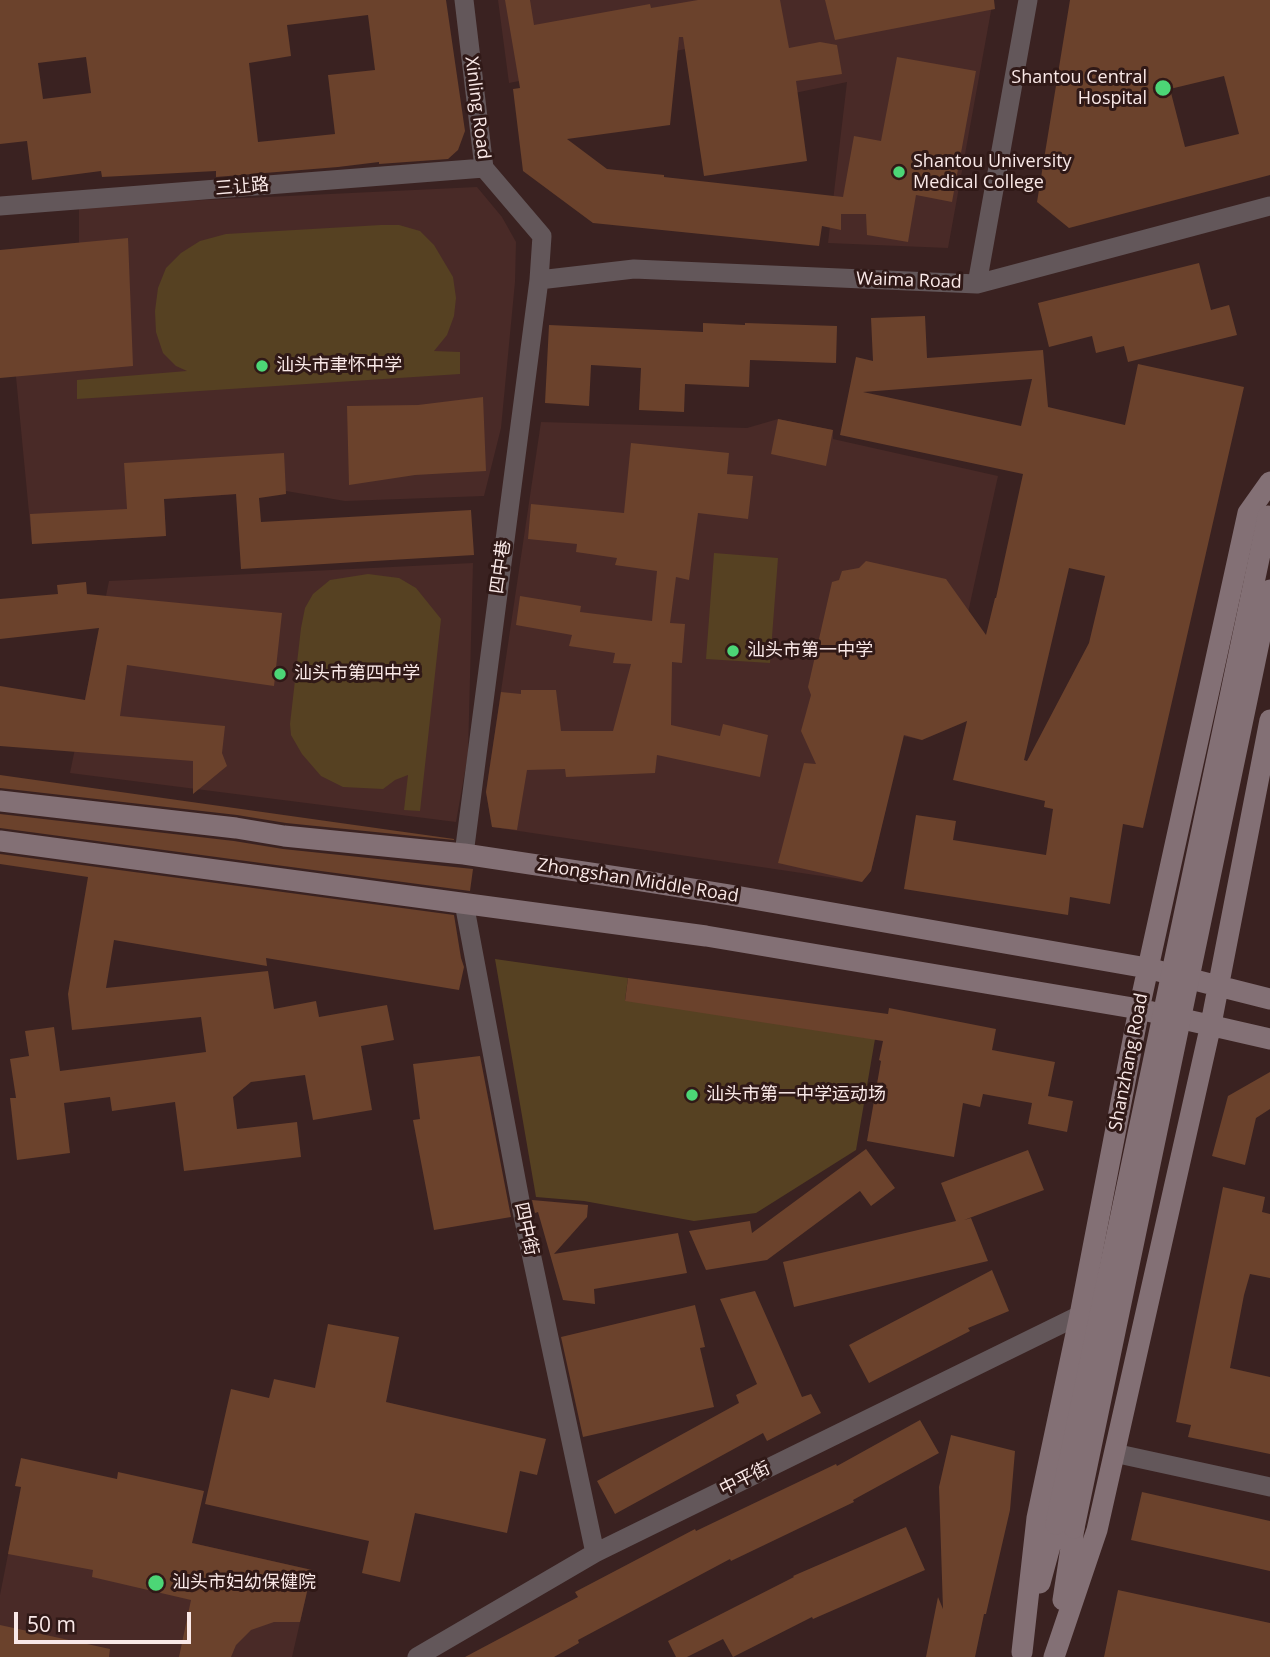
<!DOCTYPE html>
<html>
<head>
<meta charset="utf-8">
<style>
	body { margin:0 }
	#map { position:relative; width:1270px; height:1657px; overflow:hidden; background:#3a2221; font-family:"Open Sans",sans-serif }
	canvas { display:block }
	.scale { position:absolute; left:14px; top:1612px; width:177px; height:32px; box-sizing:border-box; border:4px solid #f9e8e7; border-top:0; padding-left:9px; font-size:21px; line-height:24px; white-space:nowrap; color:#f9e8e7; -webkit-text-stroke:5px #301917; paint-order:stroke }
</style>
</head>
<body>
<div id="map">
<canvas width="1270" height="1657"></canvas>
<div class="scale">50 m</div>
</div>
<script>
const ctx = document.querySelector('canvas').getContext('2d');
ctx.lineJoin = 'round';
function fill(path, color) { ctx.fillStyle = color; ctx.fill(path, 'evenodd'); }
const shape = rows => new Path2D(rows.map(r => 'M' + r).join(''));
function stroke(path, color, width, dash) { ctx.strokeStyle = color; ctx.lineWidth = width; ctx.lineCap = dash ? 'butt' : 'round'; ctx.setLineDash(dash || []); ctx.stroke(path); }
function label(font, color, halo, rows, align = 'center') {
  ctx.font = font + ' "Open Sans","Noto Sans SC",sans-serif'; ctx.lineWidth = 6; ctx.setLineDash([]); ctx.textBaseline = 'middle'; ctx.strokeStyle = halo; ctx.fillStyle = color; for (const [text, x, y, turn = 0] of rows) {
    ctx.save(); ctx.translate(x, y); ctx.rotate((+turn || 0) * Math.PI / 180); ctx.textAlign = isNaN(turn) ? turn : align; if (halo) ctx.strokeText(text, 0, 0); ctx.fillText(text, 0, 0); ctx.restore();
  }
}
fill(shape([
	[498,0,993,0,948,248,828,243,847,82,757,101,743,38,509,83],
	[477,187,502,217,516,242,515,282,501,428,484,496,345,501,286,491,164,499,166,536,32,544,16,377,16,354,84,306,79,242,79,206],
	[778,419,833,430,833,439,998,476,944,722,922,740,903,736,871,871,862,882,492,827,486,792,541,422,747,428],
	[473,563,468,754,456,822,70,773,109,581],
	[17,1509,95,1525,103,1523,312,1570,292,1657,0,1657,0,1595]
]), '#492a27');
fill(shape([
	[381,225,399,225,420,231,434,245,453,277,456,298,454,316,447,335,434,351,460,352,460,374,77,399,77,380,187,371,176,366,163,353,156,332,155,311,158,288,166,268,181,253,200,241,226,234],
	[714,553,778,558,770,663,706,659],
	[368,574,399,578,416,588,441,619,420,811,404,810,408,775,395,780,383,789,343,787,321,776,302,754,291,735,290,724,301,628,305,608,313,594,330,580],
	[495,959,628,978,625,1000,875,1039,856,1150,756,1213,694,1221,584,1201,536,1197]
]), '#564122');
fill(shape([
	[0,0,446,0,465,131,458,150,448,159,379,164,379,162,338,167,216,177,216,171,102,177,101,171,32,180,27,141,0,144],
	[368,15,375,70,328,75,335,134,258,142,249,63,291,56,287,25],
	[86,57,91,93,43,99,38,63],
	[505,0,530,0,534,25,650,4,651,8,698,0,780,0,789,48,820,42,837,45,842,74,796,81,807,161,704,176,683,37,679,37,670,125,567,139,607,169,664,175,664,177,843,197,854,136,881,141,897,57,976,71,952,202,916,195,908,242,867,235,866,214,841,214,841,230,822,226,819,246,593,223,523,171,513,89,520,88],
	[825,0,994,0,995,9,835,40],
	[1070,0,1270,0,1270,175,1069,228,1037,202],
	[1224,76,1239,134,1185,147,1170,89],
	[128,238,133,366,0,378,0,250],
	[1199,263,1211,310,1229,305,1237,335,1128,362,1124,346,1096,353,1092,336,1049,347,1038,303],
	[925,316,927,358,1043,350,1048,407,1125,425,1138,364,1244,387,1143,828,1123,824,1110,904,1070,897,1068,915,904,889,916,815,956,821,953,840,1046,855,1053,809,1044,807,1045,801,953,780,967,721,922,740,904,735,871,871,862,882,778,863,804,763,816,764,801,731,811,695,808,687,832,582,839,580,842,571,859,568,866,561,946,579,986,635,995,598,996,598,1023,474,840,435,856,357,873,361,871,318],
	[1032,379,1021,426,863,392],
	[1069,568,1105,576,1089,643,1027,761,1024,760],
	[703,323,745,325,745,323,837,326,836,363,750,360,749,387,685,384,684,412,639,410,641,368,591,365,589,406,545,403,549,325,703,332],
	[483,397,486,471,415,475,349,485,347,406,418,405],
	[778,419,833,430,826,466,771,454],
	[631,443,729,453,727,474,753,476,748,519,698,513,689,580,676,577,670,623,685,624,682,663,672,662,671,725,720,736,723,724,768,735,760,777,657,755,655,773,566,777,565,769,527,770,517,830,492,827,486,792,501,692,521,694,521,690,556,690,561,731,613,731,631,664,613,663,615,653,569,646,572,635,516,625,520,596,581,606,580,612,652,621,657,571,615,565,617,558,576,552,577,544,528,539,531,504,624,513],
	[284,453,286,494,259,498,261,522,471,510,474,555,241,569,236,494,164,499,166,536,32,544,30,514,127,509,124,463],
	[86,582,87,594,282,613,274,686,127,665,120,716,225,726,222,753,227,766,193,794,193,761,0,746,0,686,85,700,99,628,0,639,0,599,58,594,57,585],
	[0,775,454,839,454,840,286,823,237,815,0,788],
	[0,814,234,841,283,849,473,869,470,891,0,828],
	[0,854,454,915,461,958,464,967,459,990,266,958,267,966,114,940,106,988,268,971,274,1009,316,1001,319,1017,387,1005,394,1040,361,1046,372,1110,313,1120,305,1075,251,1082,233,1097,237,1129,297,1122,301,1157,184,1171,175,1102,112,1111,110,1097,64,1103,70,1153,17,1160,10,1098,16,1098,10,1059,29,1056,25,1031,54,1027,60,1071,206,1052,201,1017,72,1030,68,994,88,877,0,864],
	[628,978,888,1014,889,1008,996,1029,992,1050,1055,1062,1048,1096,1073,1101,1067,1132,1028,1124,1032,1103,983,1094,980,1107,963,1103,954,1157,867,1141,881,1061,879,1060,883,1041,625,1001],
	[480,1056,511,1217,434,1230,413,1120,420,1119,413,1064],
	[1270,1072,1270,1109,1256,1118,1245,1165,1212,1156,1228,1096],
	[866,1149,895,1188,871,1206,860,1191,767,1260,706,1270,689,1231,750,1221,752,1233],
	[1028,1150,1044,1190,964,1220,971,1218,988,1261,794,1307,783,1262,956,1221,941,1183],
	[1223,1187,1265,1197,1262,1212,1270,1214,1270,1278,1250,1274,1244,1295,1230,1368,1270,1377,1270,1454,1188,1437,1191,1425,1176,1422],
	[532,1200,588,1205,587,1217,554,1254,678,1233,687,1273,594,1289,595,1304,563,1300,538,1212,535,1213],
	[992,1270,1009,1311,968,1328,970,1331,869,1383,849,1345],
	[755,1291,802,1397,811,1394,821,1413,767,1441,763,1433,615,1514,597,1481,739,1403,736,1395,757,1384,720,1299],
	[695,1305,705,1347,700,1348,714,1407,583,1437,561,1337],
	[328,1324,399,1337,386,1402,546,1439,537,1475,520,1471,507,1533,415,1513,400,1582,362,1573,369,1541,205,1504,231,1389,269,1398,274,1379,315,1388],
	[920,1420,939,1453,853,1500,854,1502,731,1561,730,1559,578,1640,579,1643,554,1657,465,1657,578,1597,575,1592,695,1529,696,1531,836,1464,837,1466],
	[951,1435,1015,1451,1010,1510,986,1614,984,1614,975,1657,926,1657,938,1597,943,1609,939,1487],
	[21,1458,117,1479,118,1472,204,1491,192,1543,312,1570,300,1622,274,1622,251,1630,236,1645,231,1657,179,1657,191,1600,92,1577,93,1570,8,1554,21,1487,15,1486],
	[1142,1492,1270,1521,1270,1571,1131,1540],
	[906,1527,925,1570,813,1619,812,1617,733,1657,723,1639,687,1657,676,1657,668,1641,794,1577,793,1576],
	[1118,1590,1270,1623,1270,1657,1104,1657],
	[0,1625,110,1649,109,1657,0,1657]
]), '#6b422c');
stroke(shape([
	[0,206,484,168],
	[539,280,634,269,977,284,1270,206],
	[977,284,1028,0],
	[464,854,539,280,542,236,484,168,464,0],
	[464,903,522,1211,595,1553],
	[1114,1453,1270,1487],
	[417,1657,595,1553,1080,1315]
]), '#63575a', 19);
stroke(shape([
	[0,801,236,828,284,836,464,854,630,879,730,895,1147,968,1270,999],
	[0,841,706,936,1139,1009,1270,1039],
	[1040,1583,1056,1524],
	[1063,1600,1074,1528],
	[1022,1652,1037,1518,1080,1315,1139,1009,1248,513,1270,482],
	[1054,1657,1097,1530,1211,1024,1270,720]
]), '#837075', 21);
stroke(shape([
	[1056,1524,1268,516],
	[1074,1528,1270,590]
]), '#837075', 21);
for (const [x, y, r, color] of [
	[1163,88,9,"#4cd676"],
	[899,172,7,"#4cd676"],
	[262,366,7,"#4cd676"],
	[733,651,7,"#4cd676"],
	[280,674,7,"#4cd676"],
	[692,1095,7,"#4cd676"],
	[156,1583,9,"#4cd676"]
]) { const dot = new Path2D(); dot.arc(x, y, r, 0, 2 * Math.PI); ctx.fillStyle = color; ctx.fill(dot); stroke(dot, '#301917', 2.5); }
label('18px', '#f9e8e7', '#301917', [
	["Shantou Central",1147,78,"right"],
	["Hospital",1147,99,"right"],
	["Shantou University",913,162],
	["Medical College",913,183],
	["汕头市聿怀中学",276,366],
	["汕头市第一中学",747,651],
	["汕头市第四中学",294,674],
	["汕头市第一中学运动场",706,1095],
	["汕头市妇幼保健院",172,1583]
], 'left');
label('18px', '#f9e8e7', '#301917', [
	["Xinling Road",477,108,83],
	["三让路",242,187,-5],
	["Waima Road",909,281,2],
	["四中巷",501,567,-82],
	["Zhongshan Middle Road",638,881,9],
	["Shanzhang Road",1129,1062,-79],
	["四中街",526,1229,78],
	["中平街",745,1479,-26]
]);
</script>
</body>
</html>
